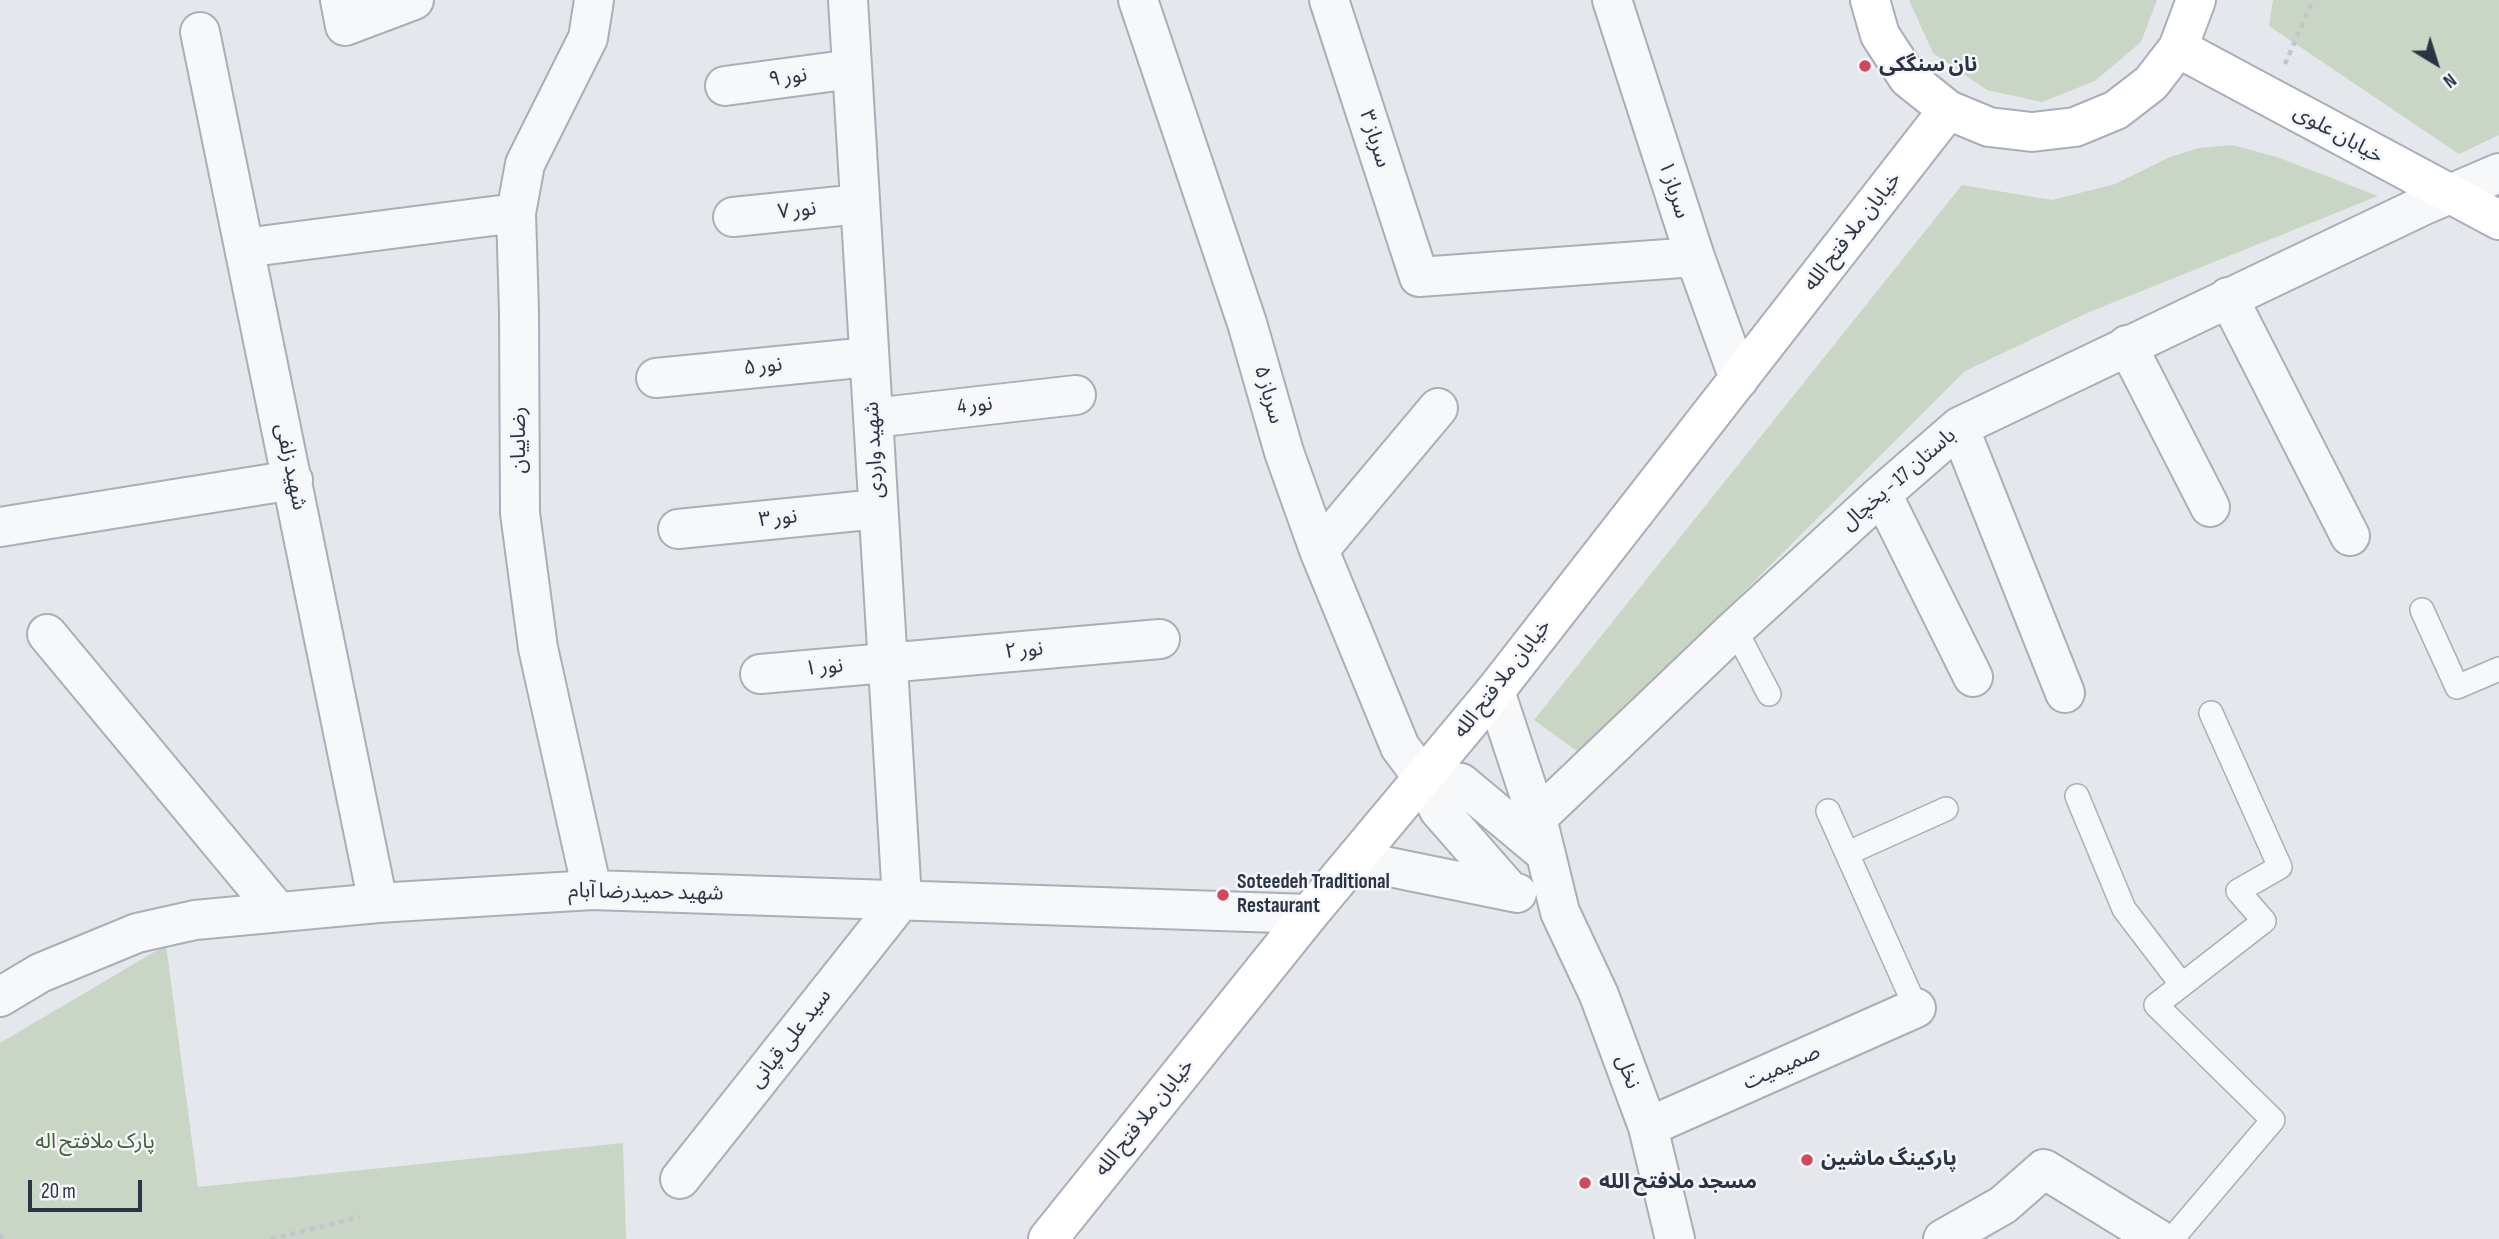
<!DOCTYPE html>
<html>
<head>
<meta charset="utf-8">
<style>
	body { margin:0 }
	#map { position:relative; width:2499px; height:1239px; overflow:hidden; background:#e4e7ec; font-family:"Sofia Sans Condensed",sans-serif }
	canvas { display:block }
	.north { position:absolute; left:2401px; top:28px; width:70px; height:70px; -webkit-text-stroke:5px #f4f6f9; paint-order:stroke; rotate:142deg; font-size:19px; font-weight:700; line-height:28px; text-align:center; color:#2b3445 }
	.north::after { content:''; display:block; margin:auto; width:24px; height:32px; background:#2b3445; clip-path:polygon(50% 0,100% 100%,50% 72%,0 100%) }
	.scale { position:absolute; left:28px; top:1180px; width:114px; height:32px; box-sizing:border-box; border:4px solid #2b3445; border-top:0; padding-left:9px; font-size:21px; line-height:24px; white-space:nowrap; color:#2b3445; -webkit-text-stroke:5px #f4f6f9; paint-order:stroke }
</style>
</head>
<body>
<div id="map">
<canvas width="2499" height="1239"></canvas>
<div class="north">N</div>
<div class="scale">20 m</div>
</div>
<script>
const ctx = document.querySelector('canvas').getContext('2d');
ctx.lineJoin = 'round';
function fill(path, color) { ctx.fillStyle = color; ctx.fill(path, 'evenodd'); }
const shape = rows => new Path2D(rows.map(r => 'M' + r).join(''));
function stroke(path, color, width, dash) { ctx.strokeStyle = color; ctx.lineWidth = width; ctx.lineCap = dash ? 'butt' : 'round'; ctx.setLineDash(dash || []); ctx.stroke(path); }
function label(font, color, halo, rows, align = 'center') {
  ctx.font = font + ' "Sofia Sans Condensed","Noto Sans Arabic",sans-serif'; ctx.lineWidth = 5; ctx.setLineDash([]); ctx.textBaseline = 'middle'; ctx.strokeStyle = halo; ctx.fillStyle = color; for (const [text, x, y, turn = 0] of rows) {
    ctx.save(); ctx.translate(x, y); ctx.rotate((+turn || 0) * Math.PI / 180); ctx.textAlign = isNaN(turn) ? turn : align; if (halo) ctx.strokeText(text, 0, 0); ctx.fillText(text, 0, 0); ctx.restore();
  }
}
fill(shape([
	[1909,0,2157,0,2141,42,2095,81,2042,102,1987,90,1933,53],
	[2273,0,2499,0,2499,135,2459,154,2269,26],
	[2232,145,2277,157,2378,196,2087,313,1965,371,1581,754,1534,720,1962,185,2052,200,2115,184,2170,157,2199,148],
	[166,945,198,1187,623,1143,626,1239,0,1239,0,1043]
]), '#c9d6c5');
const lane = shape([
	[2422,610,2457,687,2499,669],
	[1735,629,1769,694],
	[2077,796,2124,909,2182,985],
	[1828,811,1916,1008],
	[1848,853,1946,809],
	[2172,1239,2273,1120,2156,1005,2264,921,2238,891,2280,867,2211,713]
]);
const street = shape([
	[340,0,345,26,414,0],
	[1138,0,1247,323,1284,452,1319,550,1400,747,1424,779,1439,810,1510,891],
	[1329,0,1419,277,1695,257],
	[1612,0,1695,257,1739,379],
	[200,32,378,903],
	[725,86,852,69],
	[733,217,860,204],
	[244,248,516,213],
	[2228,297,2350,536],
	[2127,345,2210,507],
	[656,378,869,357],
	[873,418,1076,395],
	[1959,427,2065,693],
	[1882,494,1973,677],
	[0,527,293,480],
	[678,529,878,509],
	[1319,550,1438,408],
	[47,634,278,912],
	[760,674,1160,639],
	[1495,691,1537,818,1560,912,1599,995,1648,1127,1675,1239],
	[1424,779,1461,783,1546,854],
	[1537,818,1735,629,1882,494,1959,427,2422,206,2499,173],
	[1355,860,1517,893],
	[592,890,538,648,520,513,519,312,516,213,525,164,588,38,594,0],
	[0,997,40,973,137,933,195,920,378,903,592,890,1309,914],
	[1648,1127,1916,1008],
	[680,1179,902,899,848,0],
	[1943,1239,2003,1205,2044,1169,2158,1239]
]);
const secondary = shape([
	[1870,0,1880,35,1908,78,1948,110,1989,127,2032,132,2075,127,2116,110,2151,83,2178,48,2196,0],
	[2178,48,2499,220],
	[1048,1239,1309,914,1495,691,1948,110]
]);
stroke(lane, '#a9aeb7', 26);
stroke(street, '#a9aeb7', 42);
stroke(secondary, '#a9aeb7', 42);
stroke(shape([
	[2285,64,2313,0],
	[0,1234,1,1239],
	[271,1239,360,1217]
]), '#c2c5cb', 4.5, [5, 5]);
stroke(lane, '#f7f8fa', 23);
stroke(street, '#f7f8fa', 38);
stroke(secondary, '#fff', 38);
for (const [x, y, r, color] of [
	[1865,66,7,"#d1495b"],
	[1223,895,7,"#d1495b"],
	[1807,1160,7,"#d1495b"],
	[1585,1183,7,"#d1495b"]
]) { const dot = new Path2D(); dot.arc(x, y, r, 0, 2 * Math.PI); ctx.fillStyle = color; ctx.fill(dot); stroke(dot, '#f4f6f9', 2.5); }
label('bold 21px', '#2b3445', '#f4f6f9', [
	["نان سنگکی",1879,66],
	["Soteedeh Traditional",1237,883],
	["Restaurant",1237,907],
	["پارکینگ ماشین",1821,1160],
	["مسجد ملافتح الله",1599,1183]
], 'left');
label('21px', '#2b3445', '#f4f6f9', [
	["نور ۹",788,78,-8],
	["خیابان علوی",2338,135,29],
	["سرباز ۳",1374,139,72],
	["سرباز ۱",1673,190,72],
	["نور ۷",797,211,-6],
	["خیابان ملا فتح الله",1853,232,-52],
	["نور ۵",763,367,-6],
	["سرباز ۵",1268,395,74],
	["نور 4",975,406,-6],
	["رضاییان",520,440,-90],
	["شهید واردی",875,450,-93],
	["شهید زلفی",290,467,78],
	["باستان 17 - یخچال",1899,480,-41],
	["نور ۳",778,519,-6],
	["نور ۲",1024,651,-5],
	["نور ۱",824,668,-5],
	["خیابان ملا فتح الله",1503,679,-52],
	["شهید حمیدرضا آبام",646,893,1],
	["سید علی قپانی",791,1039,-52],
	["صمیمیت",1782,1068,-24],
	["نخل",1627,1072,70],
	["خیابان ملا فتح الله",1145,1118,-51]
]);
label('21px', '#3f6138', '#f4f6f9', [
	["پارک ملافتح اله",95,1143]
]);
</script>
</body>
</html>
